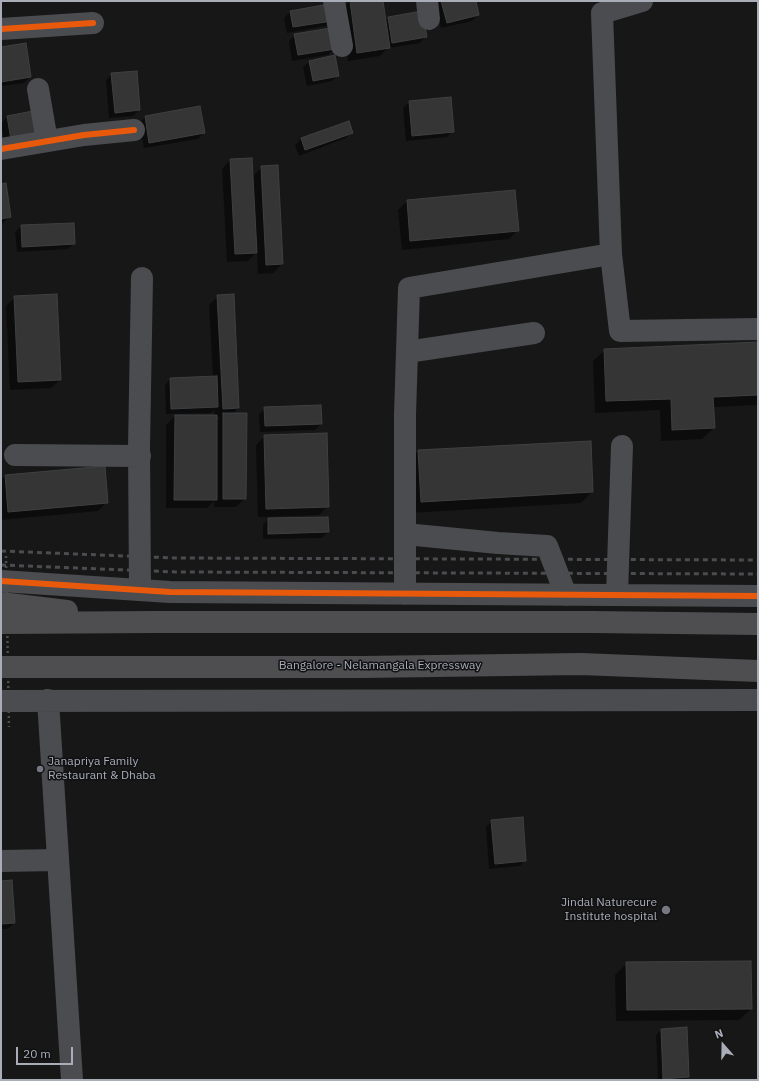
<!DOCTYPE html>
<html>
<head>
<meta charset="utf-8">
<style>
	body { margin:0 }
	#map { position:relative; width:759px; height:1081px; overflow:hidden; background:#171717; font-family:"IBM Plex Sans",sans-serif }
	canvas { display:block }
	.frame { position:absolute; inset:0; border:2px solid #a8adb8; pointer-events:none }
	.north { position:absolute; left:703px; top:1025px; width:40px; height:40px; -webkit-text-stroke:3px #111113; paint-order:stroke; rotate:340deg; font-size:11px; font-weight:700; line-height:16px; text-align:center; color:#a8adb8 }
	.north::after { content:''; display:block; margin:auto; width:14px; height:18px; background:#a8adb8; clip-path:polygon(50% 0,100% 100%,50% 72%,0 100%) }
	.scale { position:absolute; left:16px; top:1047px; width:57px; height:18px; box-sizing:border-box; border:2px solid #a8adb8; border-top:0; padding-left:5px; font-size:12px; line-height:14px; white-space:nowrap; color:#a8adb8; -webkit-text-stroke:3px #111113; paint-order:stroke }
</style>
</head>
<body>
<div id="map">
<canvas width="759" height="1081"></canvas>
<div class="frame"></div>
<div class="north">N</div>
<div class="scale">20 m</div>
</div>
<script>
const ctx = document.querySelector('canvas').getContext('2d');
ctx.lineJoin = 'round';
function fill(path, color) { ctx.fillStyle = color; ctx.fill(path, 'evenodd'); }
const shape = rows => new Path2D(rows.map(r => 'M' + r).join(''));
function stroke(path, color, width, dash) { ctx.strokeStyle = color; ctx.lineWidth = width; ctx.lineCap = dash ? 'butt' : 'round'; ctx.setLineDash(dash || []); ctx.stroke(path); }
function label(font, color, halo, rows, align = 'center') {
  ctx.font = font + ' "IBM Plex Sans",sans-serif'; ctx.lineWidth = 3; ctx.setLineDash([]); ctx.textBaseline = 'middle'; ctx.strokeStyle = halo; ctx.fillStyle = color; for (const [text, x, y, turn = 0] of rows) {
    ctx.save(); ctx.translate(x, y); ctx.rotate((+turn || 0) * Math.PI / 180); ctx.textAlign = isNaN(turn) ? turn : align; if (halo) ctx.strokeText(text, 0, 0); ctx.fillText(text, 0, 0); ctx.restore();
  }
}
fill(shape([
	[350,1,382,1,385,22,388,18,425,37,420,43,388,48,380,56,348,61,341,10],
	[434,1,475,1,478,15,472,21,441,28],
	[290,12,331,20,325,26,287,33,284,18],
	[295,35,334,49,328,55,292,61,289,41],
	[1,48,30,77,24,83,1,86],
	[309,62,338,75,332,81,307,86,303,67],
	[136,72,139,110,133,116,109,118,106,80,112,74],
	[409,102,453,131,447,137,406,141,403,108],
	[32,113,5,145,1,123,7,117],
	[145,117,204,133,198,139,144,148,139,123],
	[348,122,352,132,346,138,299,156,295,145,301,139],
	[230,160,252,177,262,167,282,264,273,273,258,274,257,252,248,261,227,262,222,169],
	[1,185,10,216,1,225],
	[407,201,518,230,509,239,402,250,398,210],
	[21,226,74,243,68,249,17,252,15,232],
	[233,295,238,408,233,414,245,498,236,507,214,507,214,501,207,508,166,508,166,425,175,416,215,416,214,410,211,413,166,414,165,385,170,379,213,377,209,305,218,296],
	[220,417,216,422,216,418],
	[15,297,60,380,51,388,10,390,6,306],
	[758,343,758,405,713,407,714,428,702,439,661,441,660,410,595,413,593,361,605,350],
	[265,408,321,424,315,430,260,432,259,414],
	[265,436,328,506,319,515,258,517,256,445],
	[418,451,592,492,581,503,409,513,407,463],
	[5,476,107,502,98,511,1,520,1,480],
	[327,518,328,532,322,538,263,539,263,525,268,519],
	[492,821,525,860,520,866,489,869,486,827],
	[1,882,14,923,8,929,1,929],
	[627,963,751,1009,739,1020,616,1021,615,975],
	[661,1030,688,1077,685,1080,658,1080,656,1035]
]), '#0007');
const building = shape([
	[350,1,383,1,390,48,357,53,350,1],
	[441,1,476,1,479,15,447,23,441,1],
	[329,4,332,21,293,27,290,11,329,4],
	[422,11,427,37,392,43,388,17,422,11],
	[331,28,335,49,298,55,294,34,331,28],
	[26,43,31,77,1,82,1,47,26,43],
	[335,55,339,76,313,81,309,61,335,55],
	[137,71,140,110,115,113,111,73,137,71],
	[451,97,454,132,412,136,409,101,451,97],
	[200,106,205,133,149,143,145,116,200,106],
	[33,111,37,135,11,140,7,116,33,111],
	[349,121,353,133,305,150,301,138,349,121],
	[252,158,257,253,235,254,230,159,252,158],
	[278,165,283,264,266,265,261,166,278,165],
	[6,183,11,217,1,219,1,184,6,183],
	[515,190,519,231,410,241,407,200,515,190],
	[74,223,75,244,22,247,21,225,74,223],
	[57,294,61,380,18,382,14,296,57,294],
	[234,294,239,408,223,409,217,295,234,294],
	[758,342,758,395,713,397,715,428,672,430,671,399,606,401,604,349,758,342],
	[217,376,218,407,171,409,170,378,217,376],
	[321,405,322,424,265,426,264,407,321,405],
	[223,413,247,413,246,499,223,499,223,413],
	[175,415,217,415,217,500,174,500,175,415],
	[327,433,329,507,266,509,264,435,327,433],
	[591,441,593,492,421,502,418,450,591,441],
	[105,466,108,503,8,512,5,475,105,466],
	[328,517,329,532,268,534,268,518,328,517],
	[523,817,526,861,495,864,491,820,523,817],
	[12,880,15,923,1,924,1,881,12,880],
	[751,961,752,1009,627,1010,626,962,751,961],
	[687,1027,689,1077,663,1079,661,1029,687,1027]
]);
fill(building, '#353536');
stroke(building, '#3f4043', 1);
stroke(shape([
	[334,1,342,46],
	[427,1,429,19],
	[642,1,602,13,611,254,620,331,758,329],
	[1,29,93,23],
	[38,89,47,141],
	[1,149,84,135,134,130],
	[407,352,534,333],
	[15,455,140,456],
	[405,534,498,543,547,546,566,595],
	[1,581,170,592,758,596],
	[140,590,139,447,142,278],
	[405,594,405,415,409,288,611,254],
	[617,595,622,446],
	[48,700,72,1080],
	[1,701,758,700],
	[1,861,58,860]
]), '#4b4c50', 22);
stroke(shape([
	[1,603,67,611],
	[1,623,155,622,592,622,758,624],
	[1,667,362,667,581,664,758,671]
]), '#4e4e51', 22);
stroke(shape([
	[1,551,175,558,758,560],
	[1,565,177,572,758,574]
]), '#4b4c4f', 3, [5, 4]);
stroke(shape([
	[6,556,9,727]
]), '#4d4e52', 2.5, [2, 3]);
stroke(shape([
	[1,29,93,23],
	[1,149,84,135,134,130],
	[1,581,170,592,758,596]
]), '#e8590c', 6);
for (const [x, y, r, color] of [
	[40,769,4,"#757880"],
	[666,910,5,"#757880"]
]) { const dot = new Path2D(); dot.arc(x, y, r, 0, 2 * Math.PI); ctx.fillStyle = color; ctx.fill(dot); stroke(dot, '#111113', 1.5); }
label('12px', '#a8adb8', '#111113', [
	["Bangalore - Nelamangala Expressway",380,666]
]);
label('12px', '#a8adb8', '#111113', [
	["Janapriya Family",48,762],
	["Restaurant & Dhaba",48,776],
	["Jindal Naturecure",657,903,"right"],
	["Institute hospital",657,917,"right"]
], 'left');
</script>
</body>
</html>
